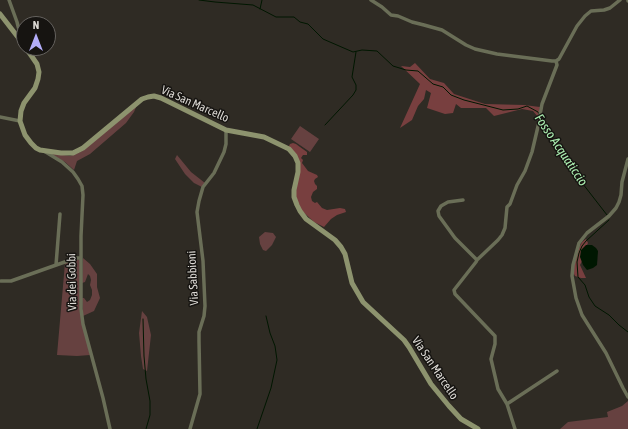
<!DOCTYPE html>
<html>
<head>
<meta charset="utf-8">
<style>
	body { margin:0 }
	#map { position:relative; width:628px; height:429px; overflow:hidden; background:#2f2b24; font-family:"Asap Condensed",sans-serif }
	canvas { display:block }
	.north { position:absolute; left:16px; top:16px; width:40px; height:40px; box-sizing:border-box; background:#161411; border:1px solid #65625f; border-radius:50%; rotate:0deg; font-size:11px; font-weight:700; line-height:16px; text-align:center; color:#dbd8d3 }
	.north::after { content:''; display:block; margin:auto; width:14px; height:18px; background:#b3adf9; clip-path:polygon(50% 0,100% 100%,50% 72%,0 100%) }
</style>
</head>
<body>
<div id="map">
<canvas width="628" height="429"></canvas>
<div class="north">N</div>
</div>
<script>
const ctx = document.querySelector('canvas').getContext('2d');
ctx.lineJoin = 'round';
function fill(path, color) { ctx.fillStyle = color; ctx.fill(path, 'evenodd'); }
const shape = rows => new Path2D(rows.map(r => 'M' + r).join(''));
function stroke(path, color, width, dash) { ctx.strokeStyle = color; ctx.lineWidth = width; ctx.lineCap = dash ? 'butt' : 'round'; ctx.setLineDash(dash || []); ctx.stroke(path); }
function label(font, color, halo, rows, align = 'center') {
  ctx.font = font + ' "Asap Condensed",sans-serif'; ctx.lineWidth = 3; ctx.setLineDash([]); ctx.textBaseline = 'middle'; ctx.strokeStyle = halo; ctx.fillStyle = color; for (const [text, x, y, turn = 0] of rows) {
    ctx.save(); ctx.translate(x, y); ctx.rotate((+turn || 0) * Math.PI / 180); ctx.textAlign = isNaN(turn) ? turn : align; if (halo) ctx.strokeText(text, 0, 0); ctx.fillText(text, 0, 0); ctx.restore();
  }
}
fill(shape([
	[137,105,134,112,126,123,90,154,77,161,74,170,65,162,49,153,70,156,80,152],
	[300,126,319,139,310,152,291,139],
	[177,155,191,172,205,183,202,187,194,183,185,174,175,159],
	[265,232,273,233,276,237,272,245,266,251,263,250,260,244,259,237],
	[83,258,90,264,97,274,97,287,100,298,94,311,83,316,82,298,84,298,87,302,90,300,92,295,92,290,90,285,91,280,90,276,88,274,85,282,82,283],
	[80,259,80,311,90,355,77,356,57,355,65,263],
	[142,311,147,317,151,335,147,371,143,369,141,356,139,333],
	[628,401,628,429,560,429,568,422,608,417,607,412,622,406]
]), '#664140');
fill(shape([
	[415,63,430,79,444,83,454,94,485,104,524,105,540,107,538,117,533,111,522,109,494,116,486,108,461,108,456,104,453,113,445,114,427,108,431,93,426,90,424,99,418,106,412,120,400,128,420,84,401,66,410,67],
	[293,143,296,144,300,147,307,152,307,155,303,155,301,158,303,160,302,163,308,171,317,175,318,177,315,179,314,181,315,184,317,186,317,189,313,192,311,197,312,201,315,203,317,202,322,208,327,210,340,208,345,209,346,212,337,215,331,219,324,227,314,222,299,208,295,193,300,169,289,146,290,144],
	[586,239,588,243,585,249,582,261,580,265,586,278,581,278,575,276,573,272,574,265,579,248,582,242]
]), '#783f3f');
fill(shape([
	[586,245,592,245,596,248,598,251,597,265,593,268,587,270,583,265,580,257,581,250]
]), '#001701');
stroke(shape([
	[199,0,215,2,253,5,276,17,294,17,300,22,308,24,323,39,353,52,362,50,377,51,393,66,406,70,418,71,433,84,443,87,451,95,464,100,503,110,518,109,527,106,538,112,539,114],
	[260,9,262,0],
	[542,119,550,135,569,166,607,215],
	[325,125,353,95,356,90,356,85,352,77,356,52],
	[609,220,586,241,582,246,579,253,577,262,578,277,585,285,589,297,595,306,609,315,619,325,628,332],
	[143,319,144,356,146,379,150,401,150,415,146,429],
	[257,429,271,388,277,360,275,346,270,333,266,316]
]), '#001701', 1);
stroke(shape([
	[9,0,17,22,22,42],
	[371,0,382,7,391,15,398,16,412,22,424,25,442,30,466,45,475,49,497,54,552,61,556,61,559,59,577,26,585,16,591,11,604,10,610,8,620,0],
	[628,0,628,1],
	[540,115,542,104,557,65,556,61],
	[0,117,20,121],
	[44,151,62,162,73,172,78,179,82,186,83,195,81,236,81,309,83,324,103,398,110,429],
	[628,159,622,182,621,195,619,202,616,208,609,216,587,233,579,243,573,265,572,276,576,298,582,315,606,353,623,388,628,397],
	[463,200,448,202,441,206,438,211,439,216,455,238,477,260,476,262,454,290,455,294,495,336,495,344,491,359,498,389,507,404],
	[477,260,498,240,502,235,505,228,507,207,510,204,517,185,525,171,532,152,540,118],
	[56,265,60,214],
	[1,281,11,281,76,258,81,258],
	[190,429,200,394,199,341,199,332,204,316,205,306,203,261,197,212,199,201,203,187,214,173,224,152,226,144,226,130],
	[515,429,507,404,557,371]
]), '#6a6e57', 3.5);
stroke(shape([
	[0,14,24,45],
	[26,48,37,64,39,72,38,79,35,88,24,103,21,111,20,121,25,135,31,143,36,148,40,150,61,153,73,153,83,148,142,99,148,97,154,96,161,98,226,130,264,137,289,149,295,156,298,163,298,172,294,190,294,197,297,205,300,211,306,219,335,240,341,247,345,254,352,283,363,302,377,315,404,340,409,347,431,384,449,406,461,419,478,429]
]), '#8d936e', 5);
label('12px', '#dbd8d3', '#161411', [
	["Via San Marcello",195,104,24],
	["Via Sabbioni",193,278,-93],
	["Via dei Gobbi",72,282,-91],
	["Via San Marcello",435,368,56]
]);
label('italic 13px', '#acefb1', '#161411', [
	["Fosso Acquaticcio",561,150,56]
]);
</script>
</body>
</html>
